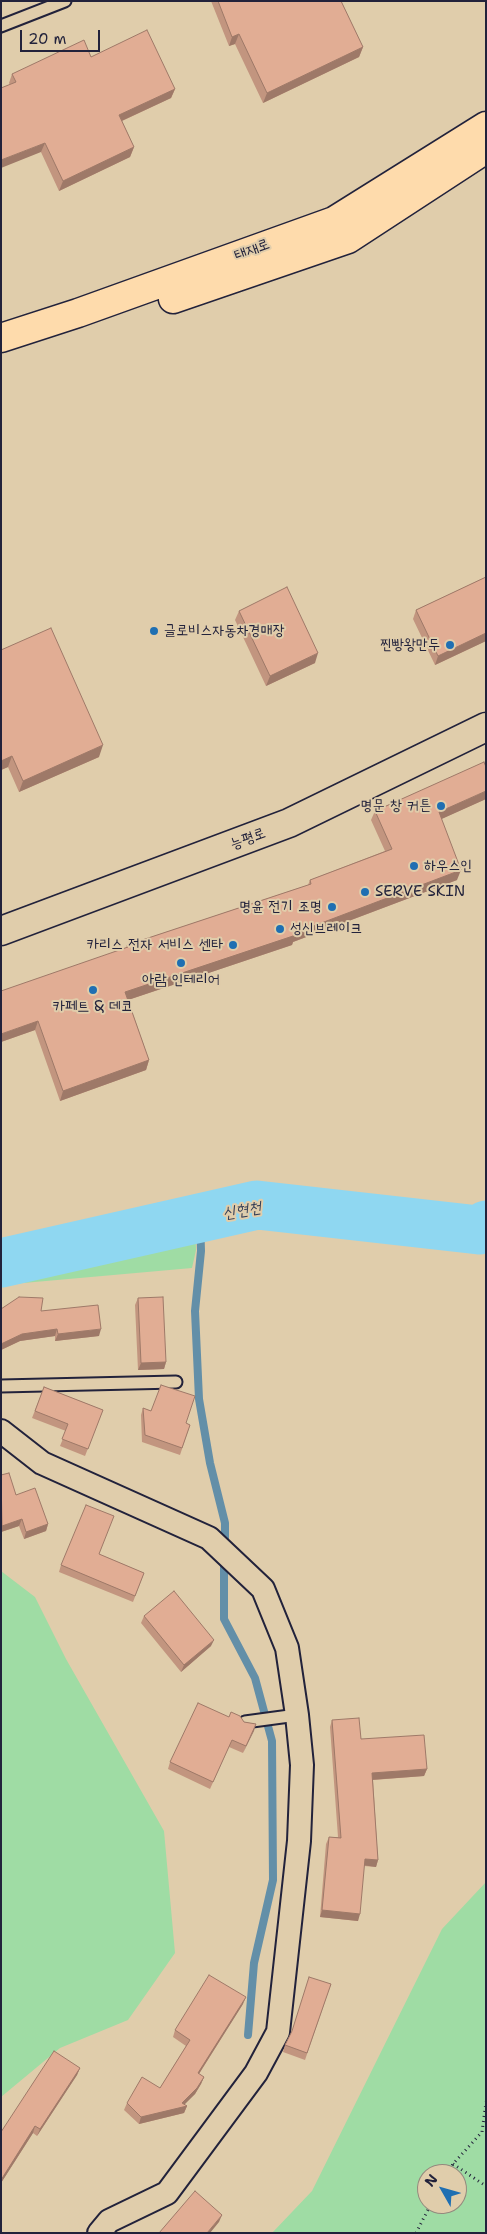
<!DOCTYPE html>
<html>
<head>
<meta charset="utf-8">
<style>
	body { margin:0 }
	#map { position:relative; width:487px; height:2234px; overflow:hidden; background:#e0cdab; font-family:"Shantell Sans",sans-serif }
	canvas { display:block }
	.frame { position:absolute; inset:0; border:2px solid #22223b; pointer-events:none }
	.north { position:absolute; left:417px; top:2164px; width:50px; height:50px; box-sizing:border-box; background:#e0cdab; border:1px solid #94897e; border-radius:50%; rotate:308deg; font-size:14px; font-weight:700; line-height:20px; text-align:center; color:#22223b }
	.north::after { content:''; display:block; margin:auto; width:18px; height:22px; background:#1f6fb2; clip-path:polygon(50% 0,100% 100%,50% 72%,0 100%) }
	.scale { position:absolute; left:20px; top:30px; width:80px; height:22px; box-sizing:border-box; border:2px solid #22223b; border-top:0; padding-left:6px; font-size:15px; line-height:18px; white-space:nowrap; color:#22223b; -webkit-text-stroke:4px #e0cdab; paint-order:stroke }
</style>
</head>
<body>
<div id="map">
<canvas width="487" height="2234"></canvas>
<div class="frame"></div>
<div class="north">N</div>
<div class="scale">20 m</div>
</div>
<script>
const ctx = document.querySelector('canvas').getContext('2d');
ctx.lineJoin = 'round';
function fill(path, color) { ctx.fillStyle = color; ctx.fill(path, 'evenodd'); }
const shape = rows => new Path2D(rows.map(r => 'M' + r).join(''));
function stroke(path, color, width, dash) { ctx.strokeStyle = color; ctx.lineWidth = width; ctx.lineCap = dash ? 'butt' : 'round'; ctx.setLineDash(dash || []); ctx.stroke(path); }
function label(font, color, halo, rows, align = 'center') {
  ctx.font = font + ' "Shantell Sans","Poor Story",sans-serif'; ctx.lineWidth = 4; ctx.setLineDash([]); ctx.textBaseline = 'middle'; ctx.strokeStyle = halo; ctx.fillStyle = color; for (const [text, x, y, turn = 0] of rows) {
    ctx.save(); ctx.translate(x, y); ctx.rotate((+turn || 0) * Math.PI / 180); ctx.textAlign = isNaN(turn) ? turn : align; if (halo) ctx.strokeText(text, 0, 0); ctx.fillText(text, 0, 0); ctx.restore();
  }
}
fill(shape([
	[195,1224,196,1250,192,1268,1,1285,1,1269],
	[1,1571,35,1597,66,1659,164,1831,175,1953,128,2020,60,2048,1,2097],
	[486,1882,486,2233,272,2233,312,2191,442,1929],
	[427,2174,457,2174,457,2204,427,2204]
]), '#9fdca4');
stroke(shape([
	[200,1219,201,1251,195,1311,199,1399,210,1463,225,1523,225,1546],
	[224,1560,224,1619,255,1678,272,1741,273,1880,254,1963,248,2035]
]), '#638fa8', 8);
stroke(shape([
	[1,1263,257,1205,479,1230,486,1225]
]), '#8fd7f1', 49);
const service = shape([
	[1,26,65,1],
	[1,1386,176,1382],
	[245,1722,297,1715]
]);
const minor = shape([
	[1,1431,42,1463,209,1538,263,1589,287,1648,297,1715,302,1765,299,1841,278,2032,256,2073,167,2193,109,2221,99,2233]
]);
const secondary = shape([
	[1,931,289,823,486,727]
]);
const trunk = shape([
	[173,299,348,239,486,149],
	[1,338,78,313,334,221,486,126]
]);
stroke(service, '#22223b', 15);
stroke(minor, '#22223b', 26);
stroke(secondary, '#22223b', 31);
stroke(trunk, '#22223b', 31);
stroke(shape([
	[453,2164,486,2186],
	[447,2174,453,2164,482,2132,486,2102],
	[416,2233,431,2204]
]), '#22223b', 3, [1, 4]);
stroke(service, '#e0cdab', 11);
stroke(minor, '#e0cdab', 22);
stroke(secondary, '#e0cdab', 28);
stroke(trunk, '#fedbac', 28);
fill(shape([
	[211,1,341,1,363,47,359,57,263,103,235,44,229,46],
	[91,57,175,89,171,98,122,121,134,147,130,157,59,191,9,83,12,74],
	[486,577,486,641,435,665,413,619,416,610],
	[239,611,315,663,266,686,235,620],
	[1,650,99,757,19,792,8,767,1,770],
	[486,799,441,819,457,880,293,942,292,945,128,1000,149,1060,146,1070,60,1101,35,1030,1,1042,126,948,127,945,308,885,310,880,385,851,371,820,375,811],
	[138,1298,166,1362,164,1369,138,1370,135,1305],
	[1,1309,41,1311,99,1336,55,1341,55,1336,20,1341,1,1350],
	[44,1387,103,1410,85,1456,60,1446,66,1431,32,1418],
	[143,1408,190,1425,180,1455,142,1442,141,1415],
	[1,1475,16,1495,48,1524,46,1531,24,1539,19,1526,1,1532],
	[99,1554,144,1573,133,1602,59,1572,61,1565],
	[144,1616,211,1646,181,1672,141,1623],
	[229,1717,244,1722,256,1724,243,1753,229,1747,210,1789,168,1769,170,1762],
	[332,1720,361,1739,427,1769,424,1776,373,1780,378,1860,376,1867,364,1866,358,1921,320,1917,326,1844,329,1837,338,1837,330,1727],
	[331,1984,305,2060,283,2052,285,2045],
	[243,2004,199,2074,204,2077,201,2084,195,2094,184,2104,187,2106,184,2113,139,2124,124,2110,127,2103,160,2088,186,2046,173,2037,175,2030],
	[80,2068,77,2075,37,2136,33,2133,1,2183,1,2132]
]), '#c2957f');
fill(shape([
	[239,34,235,44,229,46,232,37],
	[363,47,359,57,263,103,267,93],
	[175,89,171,98,115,124,119,115],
	[45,143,41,152,1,168,1,160],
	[134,147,130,157,59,191,63,181],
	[486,633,486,641,435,665,438,656],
	[318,653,315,663,266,686,270,676],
	[103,745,99,757,19,792,23,781],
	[12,756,8,767,1,770,1,761],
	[486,791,486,799,435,822,439,812],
	[461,870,457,880,293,942,292,945,122,1002,125,992,295,933],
	[38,1021,35,1030,1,1042,1,1034],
	[149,1060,146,1070,60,1101,63,1091],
	[57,1329,55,1336,20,1341,1,1350,1,1344,22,1334],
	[101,1329,99,1336,55,1341,58,1334],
	[166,1362,164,1369,138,1370,141,1363],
	[22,1519,19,1526,1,1532,2,1526],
	[48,1524,46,1531,24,1539,26,1532],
	[214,1640,211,1646,181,1672,184,1665],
	[256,1724,254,1731,243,1753,246,1746],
	[427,1769,424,1776,370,1780,372,1773],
	[365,1859,378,1860,376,1867,362,1865],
	[322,1910,360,1914,358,1921,320,1917],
	[246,1997,243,2004,195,2080,198,2073],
	[80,2068,77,2075,37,2136,40,2129],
	[204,2077,201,2084,195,2094,182,2107,187,2106,184,2113,139,2124,141,2117,182,2103],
	[35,2126,33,2133,1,2183,1,2180],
	[222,2215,219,2222,210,2233,207,2233]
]), '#9e7968');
const building = shape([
	[218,1,341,1,363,47,267,93,239,34,232,37,218,1],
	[147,30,175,89,119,115,134,147,63,181,45,143,1,160,1,88,16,82,12,74,84,40,91,57,147,30],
	[486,577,486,633,438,656,416,610,486,577],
	[287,587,318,653,270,676,239,611,287,587],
	[51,628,103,745,23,781,12,756,1,761,1,650,51,628],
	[484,762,486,767,486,791,439,812,461,870,295,933,296,935,125,992,149,1060,63,1091,38,1021,1,1034,1,991,128,947,127,945,311,884,310,880,392,849,375,811,484,762],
	[19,1297,43,1298,41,1311,98,1305,101,1329,58,1334,57,1329,22,1334,1,1344,1,1309,19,1297],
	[163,1297,166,1362,141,1363,138,1298,163,1297],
	[161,1385,195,1396,186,1423,190,1425,182,1448,145,1435,143,1408,151,1411,161,1385],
	[44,1387,103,1410,88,1449,62,1439,68,1424,35,1411,44,1387],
	[9,1473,16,1495,35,1488,48,1524,26,1532,22,1519,2,1526,1,1475,9,1473],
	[86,1505,114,1516,99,1554,144,1573,135,1596,61,1565,86,1505],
	[174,1591,214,1640,184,1665,144,1616,174,1591],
	[198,1703,229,1717,231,1712,240,1716,244,1722,256,1724,246,1746,232,1740,213,1782,170,1762,198,1703],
	[359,1718,361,1739,424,1735,427,1769,372,1773,378,1860,365,1859,360,1914,322,1910,329,1837,341,1838,332,1720,359,1718],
	[209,1975,246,1997,198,2073,204,2077,197,2088,182,2103,187,2106,141,2117,127,2103,142,2077,160,2088,190,2040,175,2030,209,1975],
	[309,1977,331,1984,307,2053,285,2045,292,2031,309,1977],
	[54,2051,80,2068,40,2129,35,2126,1,2180,1,2132,54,2051],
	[195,2191,222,2215,207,2233,159,2233,195,2191]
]);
fill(building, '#e1ad94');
stroke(building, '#9e7968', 1);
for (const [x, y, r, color] of [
	[154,631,5,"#1f6fb2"],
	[450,645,5,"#1f6fb2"],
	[441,806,5,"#1f6fb2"],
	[414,866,5,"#1f6fb2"],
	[365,892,5,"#1f6fb2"],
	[332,907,5,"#1f6fb2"],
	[280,929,5,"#1f6fb2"],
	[233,945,5,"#1f6fb2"],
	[181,963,5,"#1f6fb2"],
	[93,990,5,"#1f6fb2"]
]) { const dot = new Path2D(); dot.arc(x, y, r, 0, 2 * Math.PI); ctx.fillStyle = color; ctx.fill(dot); stroke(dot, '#e0cdab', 2); }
label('15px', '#22223b', '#e0cdab', [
	["태재로",252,250,-20],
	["능평로",248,839,-20]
]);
label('15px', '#22223b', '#e0cdab', [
	["글로비스자동차경매장",164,631],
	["찐빵왕만두",440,645,"right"],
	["명문 창 커튼",431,806,"right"],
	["하우스인",424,866],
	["SERVE SKIN",375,892],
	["명윤 전기 조명",322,907,"right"],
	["성신브레이크",290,929],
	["카리스 전자 서비스 센타",223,945,"right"],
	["아람 인테리어",181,980,"center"],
	["카페트 & 데코",93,1007,"center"]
], 'left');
label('italic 16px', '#323d56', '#e0cdab', [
	["신현천",242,1211,-9]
]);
</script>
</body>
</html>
